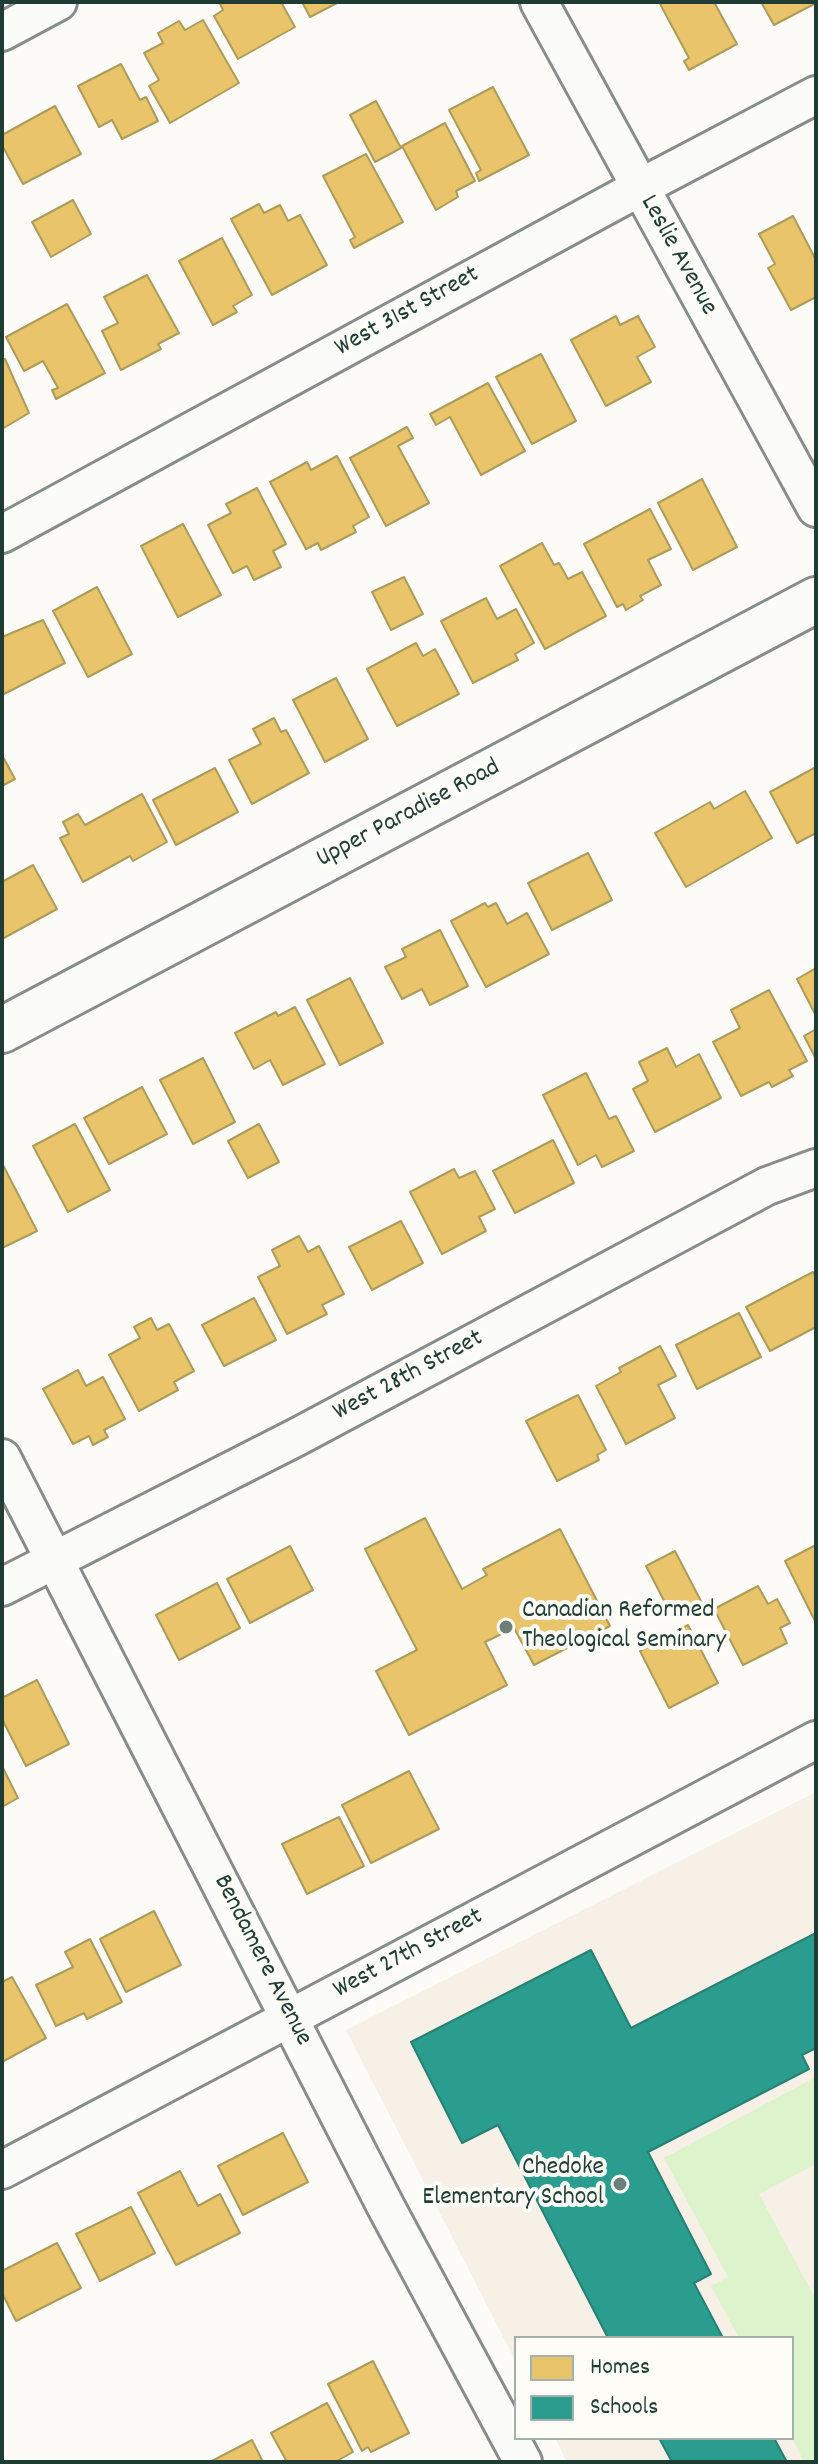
<!DOCTYPE html>
<html>
<head>
<meta charset="utf-8">
<style>
	body { margin:0 }
	#map { position:relative; width:818px; height:2464px; overflow:hidden; background:#fcfbf8; font-family:Dekko,sans-serif }
	canvas { display:block }
	.frame { position:absolute; inset:0; border:4px solid #1f3d34; pointer-events:none }
	.legend { position:absolute; left:514px; top:2336px; width:280px; height:104px; box-sizing:border-box; background:#fdfcf7; border:2px solid #a4b0a9; margin:0; padding:10px 14px; list-style:none; font-size:24px; color:#1f3d34 }
	.legend li { display:flex; align-items:center; gap:16px; height:40px }
	.legend b { width:40px; border:2px solid #a4b0a9 }
</style>
</head>
<body>
<div id="map">
<canvas width="818" height="2464"></canvas>
<div class="frame"></div>
<ul class="legend">
<li><b style="height:22px;background:#e9c46a"></b>Homes</li>
<li><b style="height:22px;background:#2a9d8f"></b>Schools</li>
</ul>
</div>
<script>
const ctx = document.querySelector('canvas').getContext('2d');
ctx.lineJoin = 'round';
function fill(path, color) { ctx.fillStyle = color; ctx.fill(path, 'evenodd'); }
const shape = rows => new Path2D(rows.map(r => 'M' + r).join(''));
function stroke(path, color, width, dash) { ctx.strokeStyle = color; ctx.lineWidth = width; ctx.lineCap = dash ? 'butt' : 'round'; ctx.setLineDash(dash || []); ctx.stroke(path); }
function label(font, color, halo, rows, align = 'center') {
  ctx.font = font + ' Dekko,sans-serif'; ctx.lineWidth = 8; ctx.setLineDash([]); ctx.textBaseline = 'middle'; ctx.strokeStyle = halo; ctx.fillStyle = color; for (const [text, x, y, turn = 0] of rows) {
    ctx.save(); ctx.translate(x, y); ctx.rotate((+turn || 0) * Math.PI / 180); ctx.textAlign = isNaN(turn) ? turn : align; if (halo) ctx.strokeText(text, 0, 0); ctx.fillText(text, 0, 0); ctx.restore();
  }
}
fill(shape([
	[816,1792,816,2462,567,2462,555,2438,792,2438,792,2338,516,2338,516,2362,346,2030]
]), '#f7f0e6');
fill(shape([
	[816,2077,816,2164,759,2194,816,2300,816,2462,804,2462,792,2438,792,2338,739,2338,711,2286,728,2277,664,2158]
]), '#dcf3cc');
const homes = shape([
	[223,2,281,2,295,27,238,59,214,16,223,10,220,4,223,2],
	[302,2,339,2,310,17,302,2],
	[659,2,714,2,737,44,689,70,684,61,689,58,659,2],
	[761,2,816,2,816,3,774,25,761,2],
	[203,20,239,83,170,123,149,86,159,80,144,53,163,43,158,33,179,21,185,30,203,20],
	[121,64,140,100,146,97,158,121,122,139,112,120,99,127,78,86,121,64],
	[493,87,529,155,479,181,476,173,481,170,449,110,493,87],
	[376,101,401,148,375,162,350,115,376,101],
	[55,106,81,154,23,184,2,145,2,135,55,106],
	[445,123,475,181,456,191,458,197,436,210,402,146,445,123],
	[366,154,403,222,354,248,350,240,355,237,323,176,366,154],
	[73,200,91,234,51,257,32,222,73,200],
	[259,204,264,213,280,205,288,221,300,215,327,265,272,295,231,219,259,204],
	[793,216,816,260,816,297,791,310,768,268,775,264,759,234,793,216],
	[222,238,252,295,233,306,237,312,213,325,179,261,222,238],
	[147,275,179,333,158,344,161,349,121,370,102,331,118,323,104,297,147,275],
	[67,304,105,373,56,399,52,390,58,388,43,361,24,371,6,337,67,304],
	[616,316,620,325,638,316,655,347,637,357,651,382,606,406,571,340,616,316],
	[541,354,576,421,532,444,496,377,541,354],
	[5,359,29,413,2,429,2,361,5,359],
	[488,383,525,451,481,475,450,417,436,425,430,414,488,383],
	[407,427,413,438,398,446,429,503,386,526,350,458,407,427],
	[337,456,369,517,353,526,356,532,321,550,318,543,306,549,270,482,307,462,311,470,337,456],
	[702,479,737,547,693,570,658,503,702,479],
	[257,488,286,544,273,551,281,567,254,580,247,566,233,573,208,525,231,513,226,504,257,488],
	[650,509,671,549,648,560,661,585,640,596,643,600,626,610,623,604,617,607,584,544,650,509],
	[183,524,221,595,178,617,141,546,183,524],
	[542,543,554,565,559,563,568,579,582,572,606,616,545,649,500,566,542,543],
	[404,577,423,614,391,630,372,592,404,577],
	[97,587,132,654,88,677,53,611,97,587],
	[486,598,497,619,516,609,534,643,515,654,518,660,473,683,441,621,486,598],
	[43,620,65,663,2,695,2,637,43,620],
	[416,643,423,656,435,649,459,694,397,726,367,669,416,643],
	[336,678,368,739,325,762,293,700,336,678],
	[274,718,281,732,286,730,309,773,252,804,229,760,261,744,253,729,274,718],
	[2,755,15,779,2,786,2,755],
	[816,767,816,833,797,843,770,792,816,767],
	[215,768,238,812,176,845,153,800,215,768],
	[745,791,772,838,686,887,655,833,710,802,714,809,745,791],
	[142,794,167,842,133,861,130,856,83,882,60,838,69,834,63,822,78,814,85,825,142,794],
	[588,853,612,900,552,930,528,883,588,853],
	[33,865,57,909,2,939,2,882,33,865],
	[485,903,488,907,496,903,507,924,527,913,549,954,486,987,451,921,485,903],
	[440,930,468,986,430,1005,422,989,402,999,385,967,406,957,402,949,440,930],
	[816,968,816,1016,797,979,816,968],
	[350,978,383,1043,340,1065,307,1000,350,978],
	[769,990,807,1061,789,1070,793,1076,772,1087,769,1082,741,1096,713,1042,740,1028,731,1010,769,990],
	[295,1007,325,1064,283,1085,270,1060,254,1069,235,1033,276,1012,278,1016,295,1007],
	[816,1029,816,1059,804,1036,816,1029],
	[667,1048,676,1067,699,1054,721,1098,655,1132,633,1089,648,1081,639,1062,667,1048],
	[203,1058,235,1122,193,1144,160,1080,203,1058],
	[586,1073,609,1119,616,1116,634,1151,602,1167,596,1155,578,1165,543,1095,586,1073],
	[142,1087,167,1134,109,1164,84,1118,142,1087],
	[75,1124,110,1190,68,1212,33,1146,75,1124],
	[259,1124,279,1162,248,1178,228,1141,259,1124],
	[553,1140,574,1183,515,1213,493,1171,553,1140],
	[2,1163,37,1231,2,1248,2,1163],
	[454,1169,459,1178,475,1171,495,1209,479,1217,486,1231,442,1254,410,1192,454,1169],
	[401,1221,423,1263,372,1290,349,1247,401,1221],
	[299,1236,308,1252,319,1246,344,1294,322,1305,327,1314,287,1334,258,1277,280,1266,272,1250,299,1236],
	[813,1272,816,1277,816,1327,770,1351,746,1307,813,1272],
	[254,1298,276,1340,224,1366,202,1325,254,1298],
	[739,1313,761,1357,697,1389,676,1345,739,1313],
	[151,1318,157,1330,169,1324,194,1371,174,1382,178,1390,139,1411,109,1355,140,1338,134,1327,151,1318],
	[660,1346,676,1376,658,1385,675,1418,626,1444,596,1386,621,1372,619,1368,660,1346],
	[78,1370,86,1386,103,1377,125,1419,104,1430,108,1437,93,1445,89,1436,73,1444,43,1389,78,1370],
	[578,1395,606,1450,597,1455,599,1460,557,1481,526,1421,578,1395],
	[425,1518,462,1589,487,1575,483,1569,560,1529,610,1626,534,1665,514,1628,485,1642,507,1685,409,1735,376,1671,417,1650,365,1549,425,1518],
	[816,1545,816,1623,785,1561,816,1545],
	[290,1546,313,1590,250,1623,227,1579,290,1546],
	[675,1551,702,1603,673,1618,646,1566,675,1551],
	[217,1583,240,1628,179,1660,156,1615,217,1583],
	[758,1586,768,1604,777,1599,790,1623,780,1628,787,1643,743,1665,714,1609,758,1586],
	[688,1625,718,1683,669,1708,640,1651,688,1625],
	[37,1680,69,1744,26,1766,2,1719,2,1698,37,1680],
	[2,1766,18,1798,2,1807,2,1766],
	[409,1771,439,1829,371,1863,342,1805,409,1771],
	[339,1817,364,1866,307,1894,282,1844,339,1817],
	[154,1911,181,1965,126,1992,100,1939,154,1911],
	[90,1939,122,2002,87,2019,84,2013,56,2026,36,1985,73,1967,65,1952,90,1939],
	[12,1977,46,2038,2,2062,2,1982,12,1977],
	[283,2133,308,2182,243,2215,218,2166,283,2133],
	[180,2171,198,2206,220,2194,240,2233,176,2265,138,2193,180,2171],
	[131,2207,155,2253,100,2281,76,2234,131,2207],
	[57,2243,81,2288,16,2321,2,2293,2,2271,57,2243],
	[373,2361,409,2433,371,2452,368,2447,362,2451,328,2384,373,2361],
	[327,2403,353,2452,335,2462,287,2462,271,2433,327,2403],
	[252,2440,263,2462,210,2462,252,2440]
]);
fill(homes, '#e9c46a');
stroke(homes, '#ac9c5a', 2);
const schools = shape([
	[816,1933,816,2048,802,2055,809,2069,648,2152,711,2274,694,2283,723,2338,608,2338,498,2125,462,2143,411,2042,591,1950,631,2028,816,1933],
	[659,2438,774,2438,787,2462,672,2462,659,2438]
]);
fill(schools, '#2a9d8f');
stroke(schools, '#278074', 2);
const minor = shape([
	[539,2,816,508],
	[2,32,58,2],
	[2,534,639,188,816,95],
	[2,1458,386,2207,523,2462],
	[2,1587,297,1437,767,1186,816,1168],
	[2,2170,816,1740]
]);
const tertiary = shape([
	[2,1030,816,600]
]);
stroke(minor, '#888d8a', 42);
stroke(tertiary, '#888d8a', 50);
stroke(minor, '#fbfbf9', 36);
stroke(tertiary, '#fbfbf9', 44);
for (const [x, y, r, color] of [
	[506,1627,8,"#6c8079"],
	[620,2184,8,"#6c8079"]
]) { const dot = new Path2D(); dot.arc(x, y, r, 0, 2 * Math.PI); ctx.fillStyle = color; ctx.fill(dot); stroke(dot, '#fdfcf7', 3); }
label('26px', '#1f3d34', '#fdfcf7', [
	["Leslie Avenue",677,256,61],
	["West 31st Street",408,313,-29],
	["Upper Paradise Road",409,815,-28],
	["West 28th Street",409,1377,-28],
	["West 27th Street",409,1955,-28],
	["Bendamere Avenue",261,1961,63]
]);
label('26px', '#1f3d34', '#fdfcf7', [
	["Canadian Reformed",522,1612],
	["Theological Seminary",522,1642],
	["Chedoke",604,2169,"right"],
	["Elementary School",604,2199,"right"]
], 'left');
</script>
</body>
</html>
